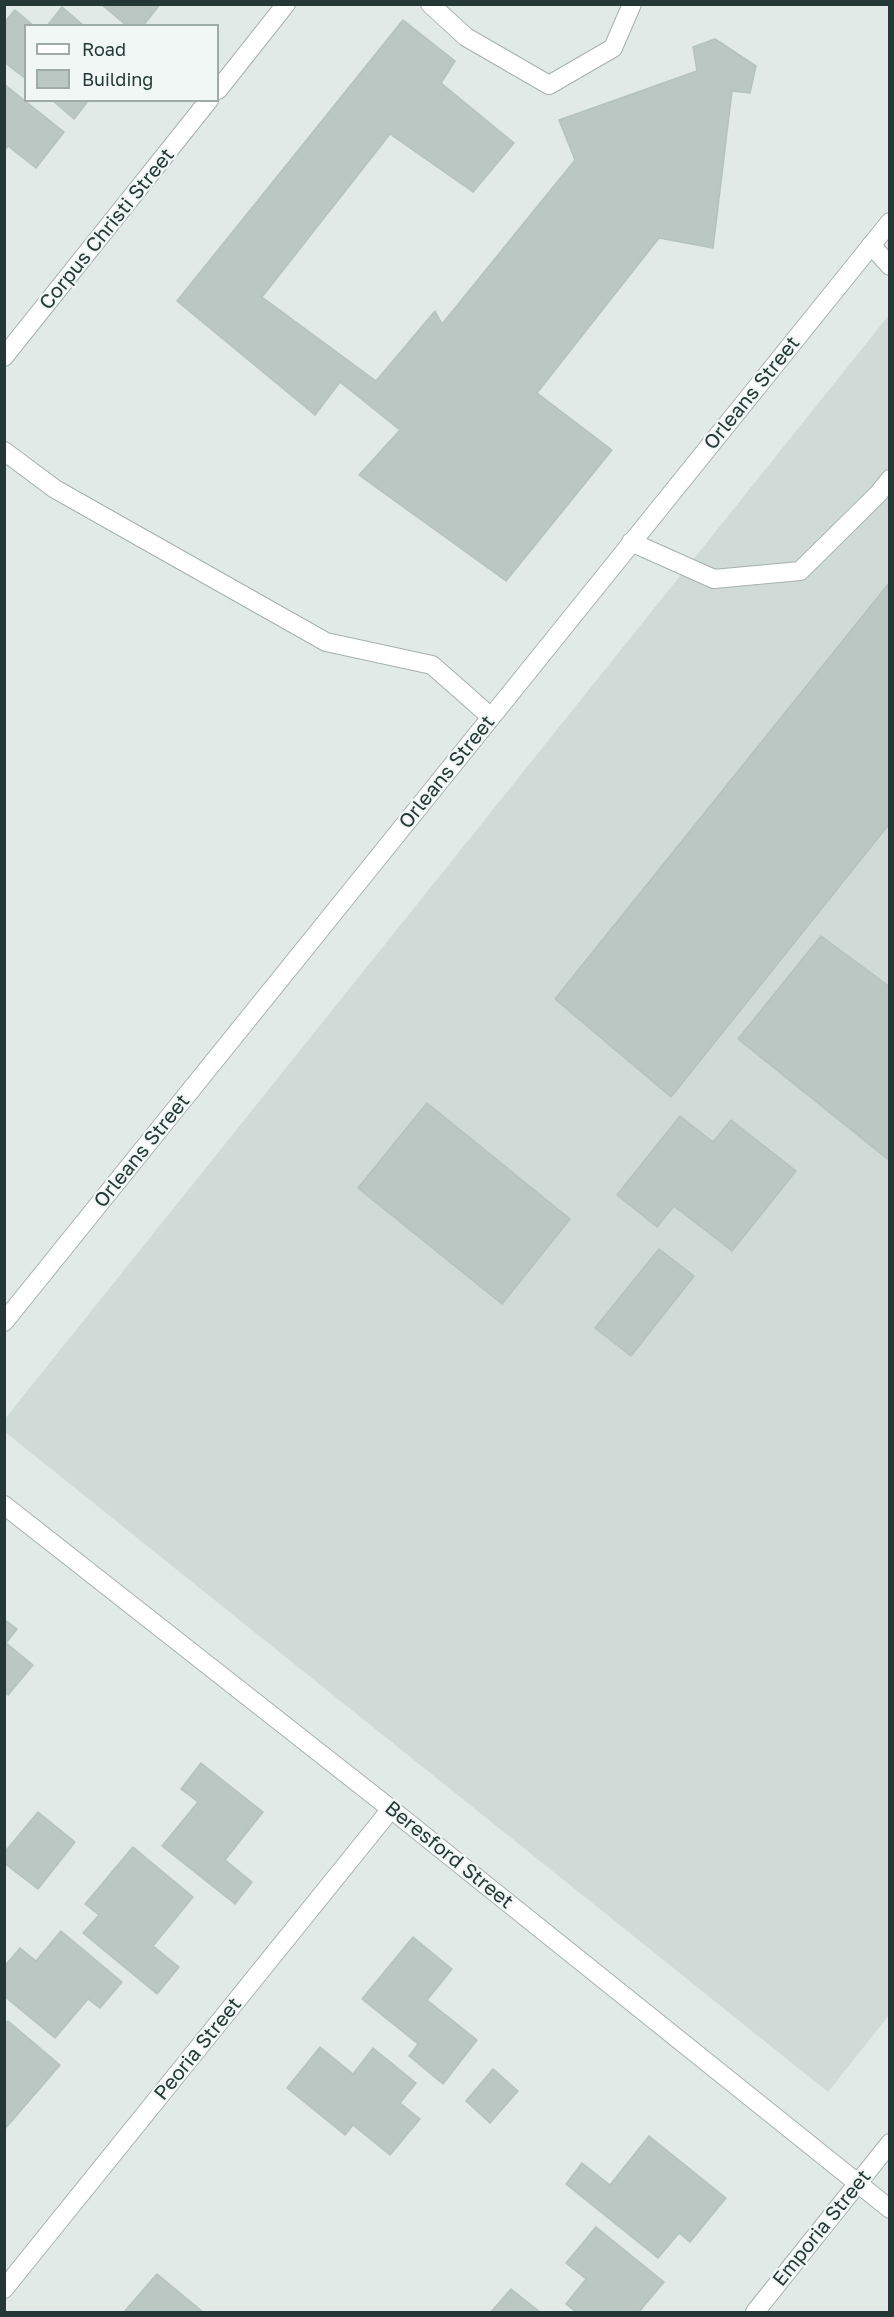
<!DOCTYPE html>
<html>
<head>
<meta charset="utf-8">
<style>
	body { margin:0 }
	#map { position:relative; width:894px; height:2317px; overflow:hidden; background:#e1eae7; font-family:"Golos Text",sans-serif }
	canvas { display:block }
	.frame { position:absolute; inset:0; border:6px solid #243935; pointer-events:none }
	.legend { position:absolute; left:24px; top:24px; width:195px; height:78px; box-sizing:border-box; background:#f1f7f5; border:2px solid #9faba8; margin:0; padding:8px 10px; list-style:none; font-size:18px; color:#243935 }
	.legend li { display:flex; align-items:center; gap:12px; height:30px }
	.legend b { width:30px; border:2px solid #9faba8 }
</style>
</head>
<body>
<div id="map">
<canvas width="894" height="2317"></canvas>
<div class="frame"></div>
<ul class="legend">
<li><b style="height:8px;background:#fff"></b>Road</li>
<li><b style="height:16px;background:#bac7c3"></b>Building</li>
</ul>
</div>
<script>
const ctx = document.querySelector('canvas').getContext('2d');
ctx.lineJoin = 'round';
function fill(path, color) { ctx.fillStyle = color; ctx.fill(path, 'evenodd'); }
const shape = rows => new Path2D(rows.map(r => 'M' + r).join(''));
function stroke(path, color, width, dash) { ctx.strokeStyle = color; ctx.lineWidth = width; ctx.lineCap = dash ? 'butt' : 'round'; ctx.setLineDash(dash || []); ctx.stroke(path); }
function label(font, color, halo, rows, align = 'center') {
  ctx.font = font + ' "Golos Text",sans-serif'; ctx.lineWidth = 4.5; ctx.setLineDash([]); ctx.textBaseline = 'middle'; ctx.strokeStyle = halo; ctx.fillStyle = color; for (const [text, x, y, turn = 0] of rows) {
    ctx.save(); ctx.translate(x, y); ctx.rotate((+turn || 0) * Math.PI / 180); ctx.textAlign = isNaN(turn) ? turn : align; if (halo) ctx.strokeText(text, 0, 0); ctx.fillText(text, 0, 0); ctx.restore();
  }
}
fill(shape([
	[889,315,889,2015,828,2092,5,1432,4,1420]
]), '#d0dad6');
const building = shape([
	[101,4,160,4,143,26,127,26,101,4],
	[62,7,84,26,47,26,62,7],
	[15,10,34,26,26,26,26,79,4,62,4,23,15,10],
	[403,20,455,61,441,83,514,143,473,192,390,134,262,297,376,381,435,311,442,324,575,160,559,120,697,71,693,47,715,39,756,66,750,93,732,91,713,248,659,238,537,393,612,450,506,581,359,475,400,430,340,382,315,415,177,301,403,20],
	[4,84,64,132,36,168,8,146,4,151,4,84],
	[52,100,89,100,74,119,52,100],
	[890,582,890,823,671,1097,555,999,890,582],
	[821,936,890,987,890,1161,738,1039,821,936],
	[427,1103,570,1219,502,1304,358,1188,427,1103],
	[680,1116,713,1142,731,1120,796,1171,732,1251,674,1206,657,1227,617,1195,680,1116],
	[659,1249,694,1276,631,1356,595,1328,659,1249],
	[4,1619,17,1629,6,1643,33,1665,8,1695,4,1692,4,1619],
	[201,1763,263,1812,225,1860,252,1882,235,1904,162,1846,198,1802,181,1789,201,1763],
	[38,1812,75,1842,38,1889,4,1863,4,1853,38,1812],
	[133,1847,193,1897,153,1946,179,1967,157,1994,83,1933,99,1915,85,1904,133,1847],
	[61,1931,122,1982,100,2008,88,1999,55,2038,4,1996,4,1967,20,1948,36,1961,61,1931],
	[413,1937,452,1969,427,2000,477,2040,443,2084,409,2056,418,2044,362,1999,413,1937],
	[8,2021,60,2065,4,2130,4,2026,8,2021],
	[320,2047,353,2074,373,2048,416,2083,400,2103,420,2119,390,2155,353,2125,345,2135,287,2088,320,2047],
	[493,2069,518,2091,490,2123,466,2101,493,2069],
	[649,2136,726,2198,690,2242,679,2233,658,2258,566,2184,582,2163,610,2185,649,2136],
	[596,2227,664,2282,639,2312,576,2312,566,2304,586,2279,566,2263,596,2227],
	[157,2274,203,2312,124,2312,157,2274],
	[511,2289,540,2312,491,2312,511,2289]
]);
fill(building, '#bac7c3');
stroke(building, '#b4c3be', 1.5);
const service = shape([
	[430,4,466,37,549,85,613,48,632,4],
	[871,245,890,266],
	[4,451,55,489,326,642,432,665,491,717],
	[631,542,714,579,800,571,878,494,890,479]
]);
const minor = shape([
	[218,90,286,4],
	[4,357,209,100],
	[4,1322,890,222],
	[4,1505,391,1809,890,2209],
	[4,2289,391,1809],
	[755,2312,890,2143]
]);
stroke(service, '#a5b1ae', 20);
stroke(minor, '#a5b1ae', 20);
stroke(service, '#fff', 18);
stroke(minor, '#fff', 18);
label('20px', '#243935', '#f1f7f5', [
	["Corpus Christi Street",107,229,-51],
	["Orleans Street",752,393,-51],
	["Orleans Street",447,772,-51],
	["Orleans Street",142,1151,-51],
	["Beresford Street",449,1855,39],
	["Peoria Street",198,2049,-51],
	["Emporia Street",822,2228,-51]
]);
</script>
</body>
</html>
